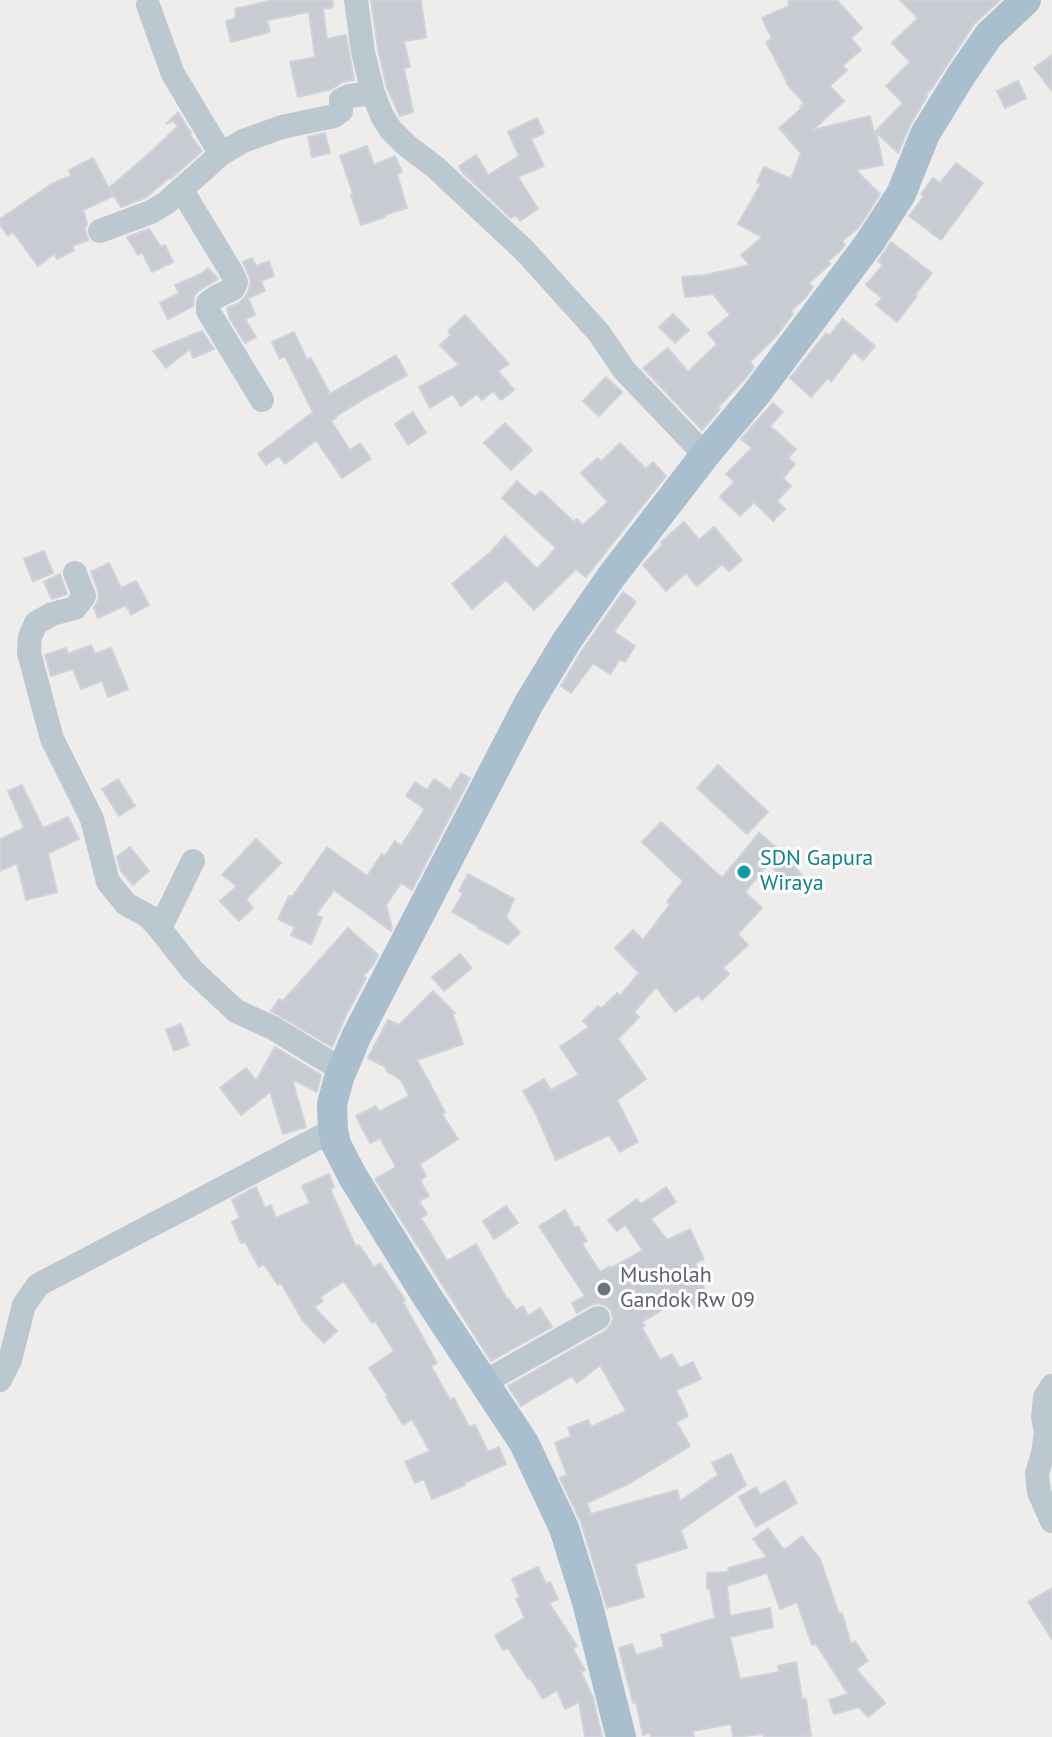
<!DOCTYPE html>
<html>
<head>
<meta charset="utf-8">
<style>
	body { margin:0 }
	canvas { display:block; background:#efecec }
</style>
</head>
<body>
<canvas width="1052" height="1737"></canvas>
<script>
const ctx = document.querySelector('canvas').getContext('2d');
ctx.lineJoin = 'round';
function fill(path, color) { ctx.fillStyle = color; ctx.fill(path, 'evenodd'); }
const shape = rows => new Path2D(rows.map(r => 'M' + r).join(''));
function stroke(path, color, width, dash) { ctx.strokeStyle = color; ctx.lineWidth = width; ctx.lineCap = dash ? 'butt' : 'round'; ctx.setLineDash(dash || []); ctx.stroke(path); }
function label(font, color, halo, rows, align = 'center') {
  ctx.font = font + ' "PT Sans",sans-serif'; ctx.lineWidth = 6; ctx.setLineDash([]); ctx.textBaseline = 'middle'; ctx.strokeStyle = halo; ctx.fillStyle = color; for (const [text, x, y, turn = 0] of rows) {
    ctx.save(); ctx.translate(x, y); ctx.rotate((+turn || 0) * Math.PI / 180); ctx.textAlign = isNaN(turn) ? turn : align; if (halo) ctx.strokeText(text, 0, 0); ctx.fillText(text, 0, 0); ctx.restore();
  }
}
const building = shape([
	[273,0,332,0,333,7,323,9,327,39,346,35,354,80,343,82,332,89,298,97,290,62,315,57,309,12,267,20,270,32,231,42,226,21,236,18,235,9,273,0],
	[371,0,421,0,426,38,404,41,410,67,404,68,413,112,400,116,387,88,378,49,371,0],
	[788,0,837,0,862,28,851,38,861,50,842,66,847,70,830,86,844,101,813,130,870,116,874,133,903,103,886,86,910,62,892,43,918,18,900,0,1000,0,974,24,932,88,925,95,927,96,910,125,898,153,876,132,883,165,856,170,880,194,859,227,842,241,845,245,841,250,828,261,830,264,809,283,813,287,805,298,791,311,793,314,777,335,750,362,754,367,744,380,718,407,720,409,702,430,643,368,668,348,688,372,717,344,708,333,730,315,713,294,685,297,682,277,705,275,750,265,741,255,762,237,738,224,761,184,757,182,764,167,791,179,801,153,779,128,801,109,800,107,804,103,786,83,787,82,766,42,772,39,762,18,789,6,788,0],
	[1052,55,1052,91,1034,68,1052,55],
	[1018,81,1026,98,1005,108,997,91,1018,81],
	[178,112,191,133,190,135,202,151,170,179,169,178,145,198,121,207,109,188,155,148,178,126,173,121,166,124,178,112],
	[537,118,544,133,531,139,544,166,518,177,538,209,520,221,516,215,511,218,463,173,459,166,476,155,488,175,519,156,508,132,537,118],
	[325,133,330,153,312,157,308,137,325,133],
	[367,146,374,165,395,156,402,172,397,174,407,208,384,215,385,217,361,225,351,195,353,194,340,156,367,146],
	[93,158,113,196,83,210,87,224,85,229,88,240,72,246,74,250,57,259,54,254,38,266,13,232,8,236,0,225,0,219,53,183,71,176,69,170,93,158],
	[956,163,983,183,941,240,909,216,924,196,921,194,933,178,940,183,956,163],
	[149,229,161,247,165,245,173,262,152,272,142,252,138,255,127,237,149,229],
	[891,242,932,273,915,295,917,296,897,322,876,305,882,298,866,285,883,265,878,261,891,242],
	[252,258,256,266,269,261,274,276,261,281,265,291,248,298,255,315,245,319,256,337,245,343,230,319,227,308,239,303,247,295,251,281,243,262,252,258],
	[208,268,218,279,198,291,194,297,193,306,168,319,160,303,179,293,175,285,201,274,208,268],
	[673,314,689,330,675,343,659,327,673,314],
	[465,315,509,364,498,371,514,390,501,400,493,391,482,400,477,394,461,406,453,394,430,408,419,387,459,365,440,345,451,335,448,331,465,315],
	[843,319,875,346,863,360,854,352,831,382,828,378,811,397,790,378,826,333,829,336,843,319],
	[202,331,214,349,193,358,190,349,166,368,153,351,202,331],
	[294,332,307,360,311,358,330,394,396,355,407,375,367,397,335,417,336,418,331,421,350,450,360,443,371,459,342,478,316,440,285,464,279,456,266,465,258,454,313,412,285,356,280,359,272,342,294,332],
	[606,377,622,392,599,416,583,401,606,377],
	[773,403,783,412,770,426,796,449,788,458,795,464,783,478,791,486,777,501,785,509,773,521,754,502,740,516,720,497,734,482,726,474,752,448,741,439,773,403],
	[413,412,426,433,408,445,395,424,413,412],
	[505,423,532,450,511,470,484,443,505,423],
	[620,443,646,469,653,462,666,476,586,577,576,569,534,610,506,580,472,609,452,584,491,552,505,536,537,569,556,548,502,498,517,481,535,497,541,491,574,522,577,519,583,525,608,502,581,473,598,458,601,462,620,443],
	[684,522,699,540,714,527,742,560,729,571,722,564,697,586,686,573,666,591,643,565,662,545,661,542,684,522],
	[44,551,53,573,33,581,24,559,44,551],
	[109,563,121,588,136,581,149,605,131,615,126,605,98,618,94,608,99,599,98,591,91,572,109,563],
	[60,574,67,594,52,599,44,582,60,574],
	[623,592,636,602,614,632,635,646,625,662,620,659,610,674,593,663,571,693,561,686,581,652,623,592],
	[91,645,95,654,111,648,128,689,108,697,102,681,81,689,73,669,51,676,45,655,66,648,68,654,91,645],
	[718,765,768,812,747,834,697,788,718,765],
	[461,773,470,778,412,890,401,883,386,905,392,928,391,931,334,890,316,915,322,918,311,944,291,935,295,927,278,919,289,896,292,897,327,847,367,876,382,854,385,856,395,841,401,846,425,809,406,796,415,782,427,790,434,779,450,790,461,773],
	[118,779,135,806,119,816,102,789,118,779],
	[22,785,43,828,68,817,79,839,48,853,57,892,26,900,17,863,0,871,0,839,24,828,8,791,22,785],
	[661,822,722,878,759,833,781,851,804,878,792,889,769,863,745,892,762,908,738,934,748,945,723,968,729,974,702,1000,698,995,675,1012,656,987,634,1012,639,1017,618,1039,646,1079,617,1100,638,1142,620,1152,609,1135,556,1160,536,1114,523,1091,544,1079,551,1090,579,1075,560,1047,589,1027,583,1021,598,1006,601,1009,617,993,620,996,639,973,615,948,633,930,643,940,670,904,667,902,683,881,642,842,661,822],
	[256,839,281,863,246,899,253,908,239,921,220,901,237,886,222,875,256,839],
	[130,847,149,871,133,885,121,871,117,857,130,847],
	[468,874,514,899,506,917,520,933,508,944,478,928,479,927,452,912,463,893,459,891,468,874],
	[348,928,378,955,373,965,363,976,366,978,345,1017,332,1047,271,1011,279,999,283,1001,348,928],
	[460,954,472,968,444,991,432,977,460,954],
	[433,991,455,1013,453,1015,463,1044,417,1060,445,1112,442,1114,458,1139,420,1164,426,1176,420,1180,429,1196,419,1201,427,1214,421,1218,447,1261,476,1244,507,1299,508,1298,516,1310,523,1306,528,1316,540,1308,552,1327,491,1361,375,1179,396,1167,380,1138,370,1143,356,1116,376,1106,379,1112,409,1096,401,1080,386,1071,387,1068,368,1058,388,1020,399,1025,433,991],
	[181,1024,189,1045,174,1051,166,1030,181,1024],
	[275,1047,321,1075,317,1092,292,1079,306,1127,283,1134,270,1092,241,1115,220,1088,246,1068,256,1081,275,1047],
	[329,1174,334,1187,330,1189,356,1247,359,1245,374,1267,380,1263,405,1300,403,1302,437,1363,431,1366,450,1400,454,1398,469,1427,475,1425,488,1452,499,1447,506,1464,464,1483,465,1485,432,1499,424,1479,415,1483,405,1462,430,1451,412,1419,403,1425,386,1397,388,1396,369,1368,394,1351,375,1321,372,1323,344,1281,320,1297,323,1301,314,1307,337,1331,324,1343,303,1321,281,1283,278,1285,264,1264,259,1267,245,1242,241,1243,232,1222,240,1218,232,1200,256,1187,265,1208,271,1205,276,1218,310,1203,302,1186,329,1174],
	[666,1187,676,1202,651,1219,667,1240,690,1229,704,1259,695,1263,709,1302,689,1309,684,1297,642,1322,645,1326,642,1328,660,1360,672,1354,680,1368,693,1362,701,1379,676,1390,688,1416,676,1422,690,1446,632,1482,587,1503,591,1514,677,1490,680,1501,718,1475,712,1463,731,1454,746,1485,681,1530,687,1548,635,1564,644,1597,607,1608,581,1522,560,1478,567,1475,555,1443,571,1436,568,1428,588,1420,591,1427,626,1411,600,1365,577,1383,572,1376,521,1406,508,1386,605,1331,610,1326,613,1319,611,1310,606,1306,599,1303,591,1305,577,1313,572,1303,585,1296,539,1226,565,1210,575,1228,578,1226,587,1241,582,1244,600,1272,610,1266,611,1268,643,1250,625,1225,617,1231,608,1220,637,1199,641,1204,666,1187],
	[506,1206,518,1223,494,1239,483,1221,506,1206],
	[785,1481,797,1503,756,1527,739,1497,756,1487,760,1495,785,1481],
	[768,1528,784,1550,802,1536,820,1559,839,1614,842,1613,851,1644,855,1641,868,1661,856,1669,885,1703,868,1717,859,1707,834,1714,829,1700,848,1694,816,1644,812,1645,797,1602,780,1609,767,1573,727,1586,730,1616,770,1608,773,1627,730,1637,740,1679,779,1672,778,1666,796,1662,802,1699,806,1699,811,1736,764,1737,763,1734,733,1737,731,1724,693,1731,694,1737,651,1737,650,1733,643,1735,636,1702,633,1703,619,1648,632,1644,636,1655,664,1647,661,1635,715,1618,710,1589,707,1589,707,1573,729,1572,728,1568,767,1557,753,1539,768,1528],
	[538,1567,546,1584,550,1582,558,1599,549,1603,577,1646,573,1649,585,1670,581,1672,593,1698,602,1737,585,1737,579,1702,565,1709,557,1690,543,1699,530,1678,528,1679,508,1648,503,1650,495,1635,525,1618,516,1599,520,1597,512,1579,538,1567],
	[1052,1588,1052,1639,1028,1602,1052,1588]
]);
fill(building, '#c8ccd2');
stroke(building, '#cfd3d9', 2);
stroke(shape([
	[356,0,363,52,373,93,382,116,391,130,406,145,435,167,525,251,599,333,624,370,705,455],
	[148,5,173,74,221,154],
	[181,189,232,273,236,282,233,289,216,297,208,303,208,311,262,400],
	[100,231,151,212,166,203,221,154,243,141,282,127,334,116,341,111,341,100,349,96,373,93],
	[75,573,84,596,75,608,52,614,36,623,30,637,29,653,52,739,92,819,108,882,126,904,148,916,160,929,192,970,236,1011,273,1028,342,1070],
	[160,928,193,861],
	[0,1380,10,1360,24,1305,38,1285,333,1130],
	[483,1383,598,1318],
	[1052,1386,1045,1397,1043,1417,1046,1432,1043,1453,1037,1474,1039,1492,1052,1521]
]), '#bbc8d0', 24);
stroke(shape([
	[621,1737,587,1602,564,1528,524,1443,426,1295,353,1177,336,1144,333,1130,332,1104,339,1078,356,1037,529,703,566,642,611,577,705,455,756,394,870,242,901,194,925,134,962,74,989,35,1026,0]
]), '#a9bfce', 30);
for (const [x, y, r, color] of [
	[744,872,8,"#0f9aa8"],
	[604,1289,8,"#6b7280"]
]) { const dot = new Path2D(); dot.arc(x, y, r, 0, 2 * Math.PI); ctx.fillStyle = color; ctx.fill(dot); stroke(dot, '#fff', 3); }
label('22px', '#0d838f', '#fff', [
	["SDN Gapura",760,859],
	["Wiraya",760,884]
], 'left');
label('22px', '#5b616d', '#fff', [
	["Musholah",620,1276],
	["Gandok Rw 09",620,1301]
], 'left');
</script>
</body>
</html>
